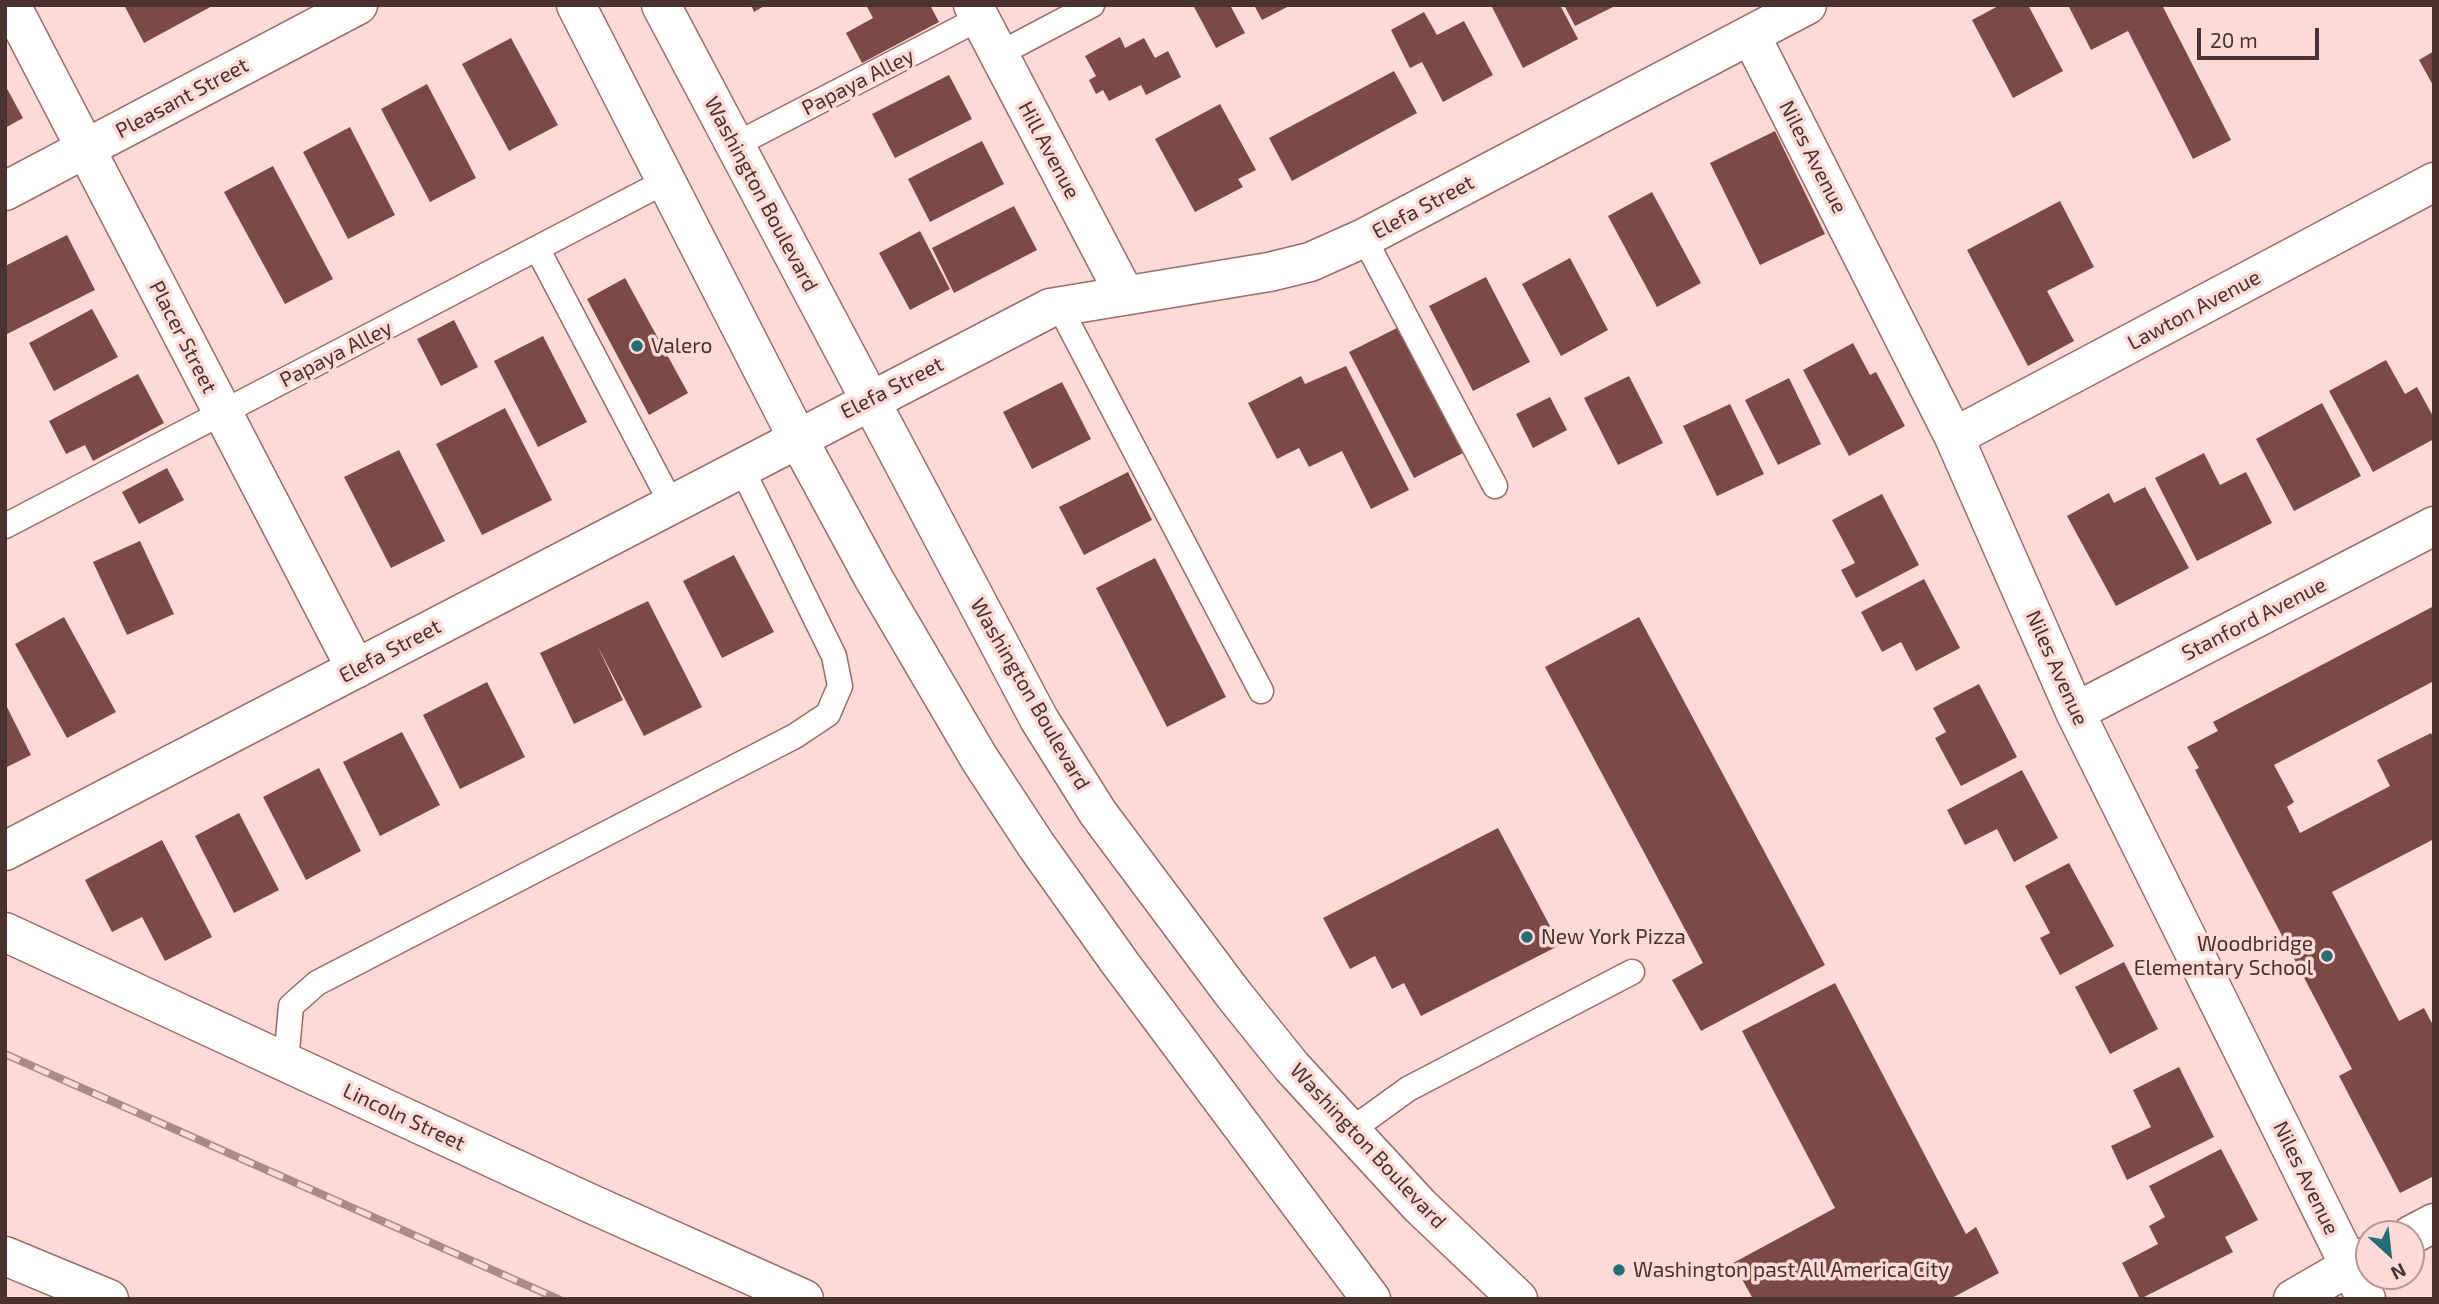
<!DOCTYPE html>
<html>
<head>
<meta charset="utf-8">
<style>
	body { margin:0 }
	#map { position:relative; width:2439px; height:1304px; overflow:hidden; background:#fedad6; font-family:"Exo 2",sans-serif }
	canvas { display:block }
	.frame { position:absolute; inset:0; border:7px solid #49322f; pointer-events:none }
	.north { position:absolute; left:2355px; top:1220px; width:70px; height:70px; box-sizing:border-box; background:#fedad6; border:2px solid #b69793; border-radius:50%; rotate:153deg; font-size:19px; font-weight:700; line-height:28px; text-align:center; color:#49322f }
	.north::after { content:''; display:block; margin:auto; width:24px; height:32px; background:#246e76; clip-path:polygon(50% 0,100% 100%,50% 72%,0 100%) }
	.scale { position:absolute; left:2197px; top:28px; width:122px; height:32px; box-sizing:border-box; border:4px solid #49322f; border-top:0; padding-left:9px; font-size:21px; line-height:24px; white-space:nowrap; color:#49322f; -webkit-text-stroke:5px #fedad6; paint-order:stroke }
</style>
</head>
<body>
<div id="map">
<canvas width="2439" height="1304"></canvas>
<div class="frame"></div>
<div class="north">N</div>
<div class="scale">20 m</div>
</div>
<script>
const ctx = document.querySelector('canvas').getContext('2d');
ctx.lineJoin = 'round';
function fill(path, color) { ctx.fillStyle = color; ctx.fill(path, 'evenodd'); }
const shape = rows => new Path2D(rows.map(r => 'M' + r).join(''));
function stroke(path, color, width, dash) { ctx.strokeStyle = color; ctx.lineWidth = width; ctx.lineCap = dash ? 'butt' : 'round'; ctx.setLineDash(dash || []); ctx.stroke(path); }
function label(font, color, halo, rows, align = 'center') {
  ctx.font = font + ' "Exo 2",sans-serif'; ctx.lineWidth = 7; ctx.setLineDash([]); ctx.textBaseline = 'middle'; ctx.strokeStyle = halo; ctx.fillStyle = color; for (const [text, x, y, turn = 0] of rows) {
    ctx.save(); ctx.translate(x, y); ctx.rotate((+turn || 0) * Math.PI / 180); ctx.textAlign = isNaN(turn) ? turn : align; if (halo) ctx.strokeText(text, 0, 0); ctx.fillText(text, 0, 0); ctx.restore();
  }
}
fill(shape([
	[124,5,214,5,144,43],
	[751,5,766,5,754,12],
	[866,5,930,5,939,22,862,63,846,33,873,18],
	[1193,5,1230,5,1245,33,1216,48],
	[1254,5,1291,5,1262,20],
	[1491,5,1560,5,1578,39,1523,68],
	[1564,5,1617,5,1575,26],
	[2000,5,2028,5,2063,71,2013,98,1972,20],
	[2068,5,2162,5,2231,140,2193,159,2128,31,2091,50],
	[1424,12,1437,35,1464,21,1493,75,1443,102,1422,62,1410,68,1391,30],
	[1120,37,1125,48,1144,38,1155,58,1168,51,1181,77,1146,95,1141,85,1109,101,1103,90,1096,94,1089,80,1096,76,1085,56],
	[511,38,558,125,509,151,462,64],
	[2434,51,2434,87,2419,60],
	[1394,71,1417,113,1292,181,1269,138],
	[949,75,972,119,895,158,872,114],
	[427,84,476,178,430,202,381,109],
	[5,85,23,118,5,128],
	[1220,104,1256,170,1238,179,1243,187,1195,212,1155,139],
	[350,127,395,215,348,239,303,152],
	[1775,131,1825,234,1760,265,1710,163],
	[982,141,1004,184,930,222,908,179],
	[273,166,333,279,285,304,224,192],
	[1652,192,1701,283,1657,307,1608,216],
	[2060,201,2094,267,2047,291,2074,341,2028,366,1967,250],
	[1014,206,1037,250,954,293,932,248],
	[920,231,950,289,910,310,879,253],
	[67,235,95,290,5,335,5,266],
	[1570,258,1608,330,1561,356,1522,284],
	[1486,277,1530,362,1473,391,1429,306],
	[625,278,688,393,649,415,587,299],
	[92,309,118,357,54,391,29,343],
	[454,320,478,367,441,386,417,339],
	[1399,327,1463,453,1414,478,1349,352],
	[543,336,587,422,538,447,494,361],
	[1853,343,1870,375,1876,372,1905,426,1849,456,1803,370],
	[2386,360,2405,394,2417,387,2434,418,2434,439,2373,472,2329,391],
	[1346,366,1409,490,1371,509,1342,451,1309,467,1299,448,1277,459,1248,403,1301,376,1305,384],
	[138,374,164,423,93,461,85,445,66,454,49,421],
	[1629,376,1663,443,1618,465,1584,398],
	[1789,378,1821,444,1778,465,1745,400],
	[1062,382,1091,439,1032,469,1003,412],
	[1550,397,1567,430,1533,448,1516,414],
	[2322,403,2361,476,2294,511,2256,439],
	[1730,404,1764,474,1717,496,1683,426],
	[505,408,552,500,482,535,436,444],
	[399,450,445,541,391,568,344,477],
	[2204,453,2220,485,2246,472,2272,523,2197,561,2155,478],
	[167,468,184,500,139,524,122,492],
	[1128,472,1152,520,1084,555,1059,507],
	[2145,487,2189,568,2116,606,2067,516,2109,493,2114,503],
	[1882,494,1919,565,1856,598,1841,570,1855,563,1832,520],
	[140,541,174,614,127,635,93,562],
	[734,555,774,632,722,658,683,581],
	[1155,558,1226,697,1167,727,1096,588],
	[1924,579,1960,648,1916,671,1901,642,1882,652,1861,612],
	[648,601,702,707,644,736,597,645,623,700,574,724,540,653],
	[2434,606,2434,681,2274,765,2294,802,2287,807,2300,833,2390,786,2377,760,2431,733,2434,739,2434,839,2332,892,2399,1021,2424,1008,2434,1027,2434,1176,2400,1193,2339,1076,2352,1069,2195,770,2199,768,2187,747,2218,731,2213,722],
	[64,617,116,712,67,738,15,644],
	[1639,617,1825,965,1701,1031,1672,980,1703,963,1545,667],
	[487,682,525,757,460,789,423,715],
	[1979,684,2017,757,1961,786,1935,738,1946,732,1933,708],
	[5,703,31,755,5,768],
	[402,732,440,805,380,836,343,762],
	[319,768,361,851,306,880,263,797],
	[2022,770,2058,838,2014,862,1997,829,1965,845,1947,810],
	[239,813,279,890,234,913,195,836],
	[1498,828,1560,945,1421,1016,1404,983,1392,989,1375,956,1350,969,1323,918],
	[162,840,212,937,165,961,142,917,112,932,85,880],
	[2069,863,2114,946,2060,975,2040,938,2050,933,2025,886],
	[2124,962,2158,1029,2110,1054,2075,987],
	[1835,983,1966,1234,1976,1227,1999,1273,1950,1299,1753,1299,1733,1263,1835,1208,1742,1031],
	[2179,1067,2214,1137,2127,1180,2111,1146,2151,1127,2133,1090],
	[2221,1149,2258,1220,2225,1237,2233,1252,2140,1299,2122,1263,2158,1244,2149,1226,2165,1217,2149,1186]
]), '#7b4a46');
const service = shape([
	[999,54,1092,5],
	[735,145,980,18],
	[1364,238,1495,486],
	[538,250,671,503],
	[1059,306,1261,691],
	[5,526,666,181],
	[286,1062,291,1006,317,983,795,736,828,714,840,686,834,656,741,467],
	[1350,1131,1408,1089,1632,972]
]);
const minor = shape([
	[11,5,356,669],
	[973,5,1125,295],
	[1751,36,1954,437,2075,712,2366,1299],
	[5,191,358,5],
	[1954,437,2434,182],
	[2075,712,2434,526],
	[5,851,1050,308,1269,272,1310,262,1364,238,1807,5],
	[5,932,587,1202,804,1299],
	[2411,1235,2434,1223],
	[5,1256,109,1299],
	[2293,1299,2369,1255]
]);
const secondary = shape([
	[576,5,797,437,874,579,979,758,1036,845,1120,963,1371,1299],
	[661,5,1039,719,1098,813,1234,995,1292,1067,1420,1206,1518,1299]
]);
stroke(service, '#9e6a65', 27);
stroke(minor, '#9e6a65', 41);
stroke(secondary, '#9e6a65', 41);
stroke(service, '#fff', 24);
stroke(minor, '#fff', 38);
stroke(secondary, '#fff', 38);
const rail = shape([
	[5,1054,558,1299]
]);
stroke(rail, '#a98b88', 8);
stroke(rail, '#fedad6', 5, [16]);
for (const [x, y, r, color] of [
	[637,346,7,"#246e76"],
	[1527,937,7,"#246e76"],
	[2327,956,7,"#246e76"],
	[1619,1270,7,"#246e76"]
]) { const dot = new Path2D(); dot.arc(x, y, r, 0, 2 * Math.PI); ctx.fillStyle = color; ctx.fill(dot); stroke(dot, '#fedad6', 2.5); }
label('21px', '#49322f', '#fedad6', [
	["Papaya Alley",858,82,-27],
	["Pleasant Street",182,98,-28],
	["Hill Avenue",1049,150,62],
	["Niles Avenue",1813,157,63],
	["Washington Boulevard",761,194,62],
	["Elefa Street",1423,207,-28],
	["Lawton Avenue",2194,310,-28],
	["Placer Street",183,337,63],
	["Papaya Alley",336,354,-27],
	["Elefa Street",892,388,-27],
	["Stanford Avenue",2254,619,-27],
	["Elefa Street",390,651,-28],
	["Niles Avenue",2057,668,66],
	["Washington Boulevard",1030,694,60],
	["Lincoln Street",404,1117,25],
	["Washington Boulevard",1368,1146,47],
	["Niles Avenue",2306,1178,64]
]);
label('21px', '#49322f', '#fedad6', [
	["Valero",651,346],
	["New York Pizza",1541,937],
	["Woodbridge",2313,944,"right"],
	["Elementary School",2313,968,"right"],
	["Washington past All America City",1633,1270]
], 'left');
</script>
</body>
</html>
